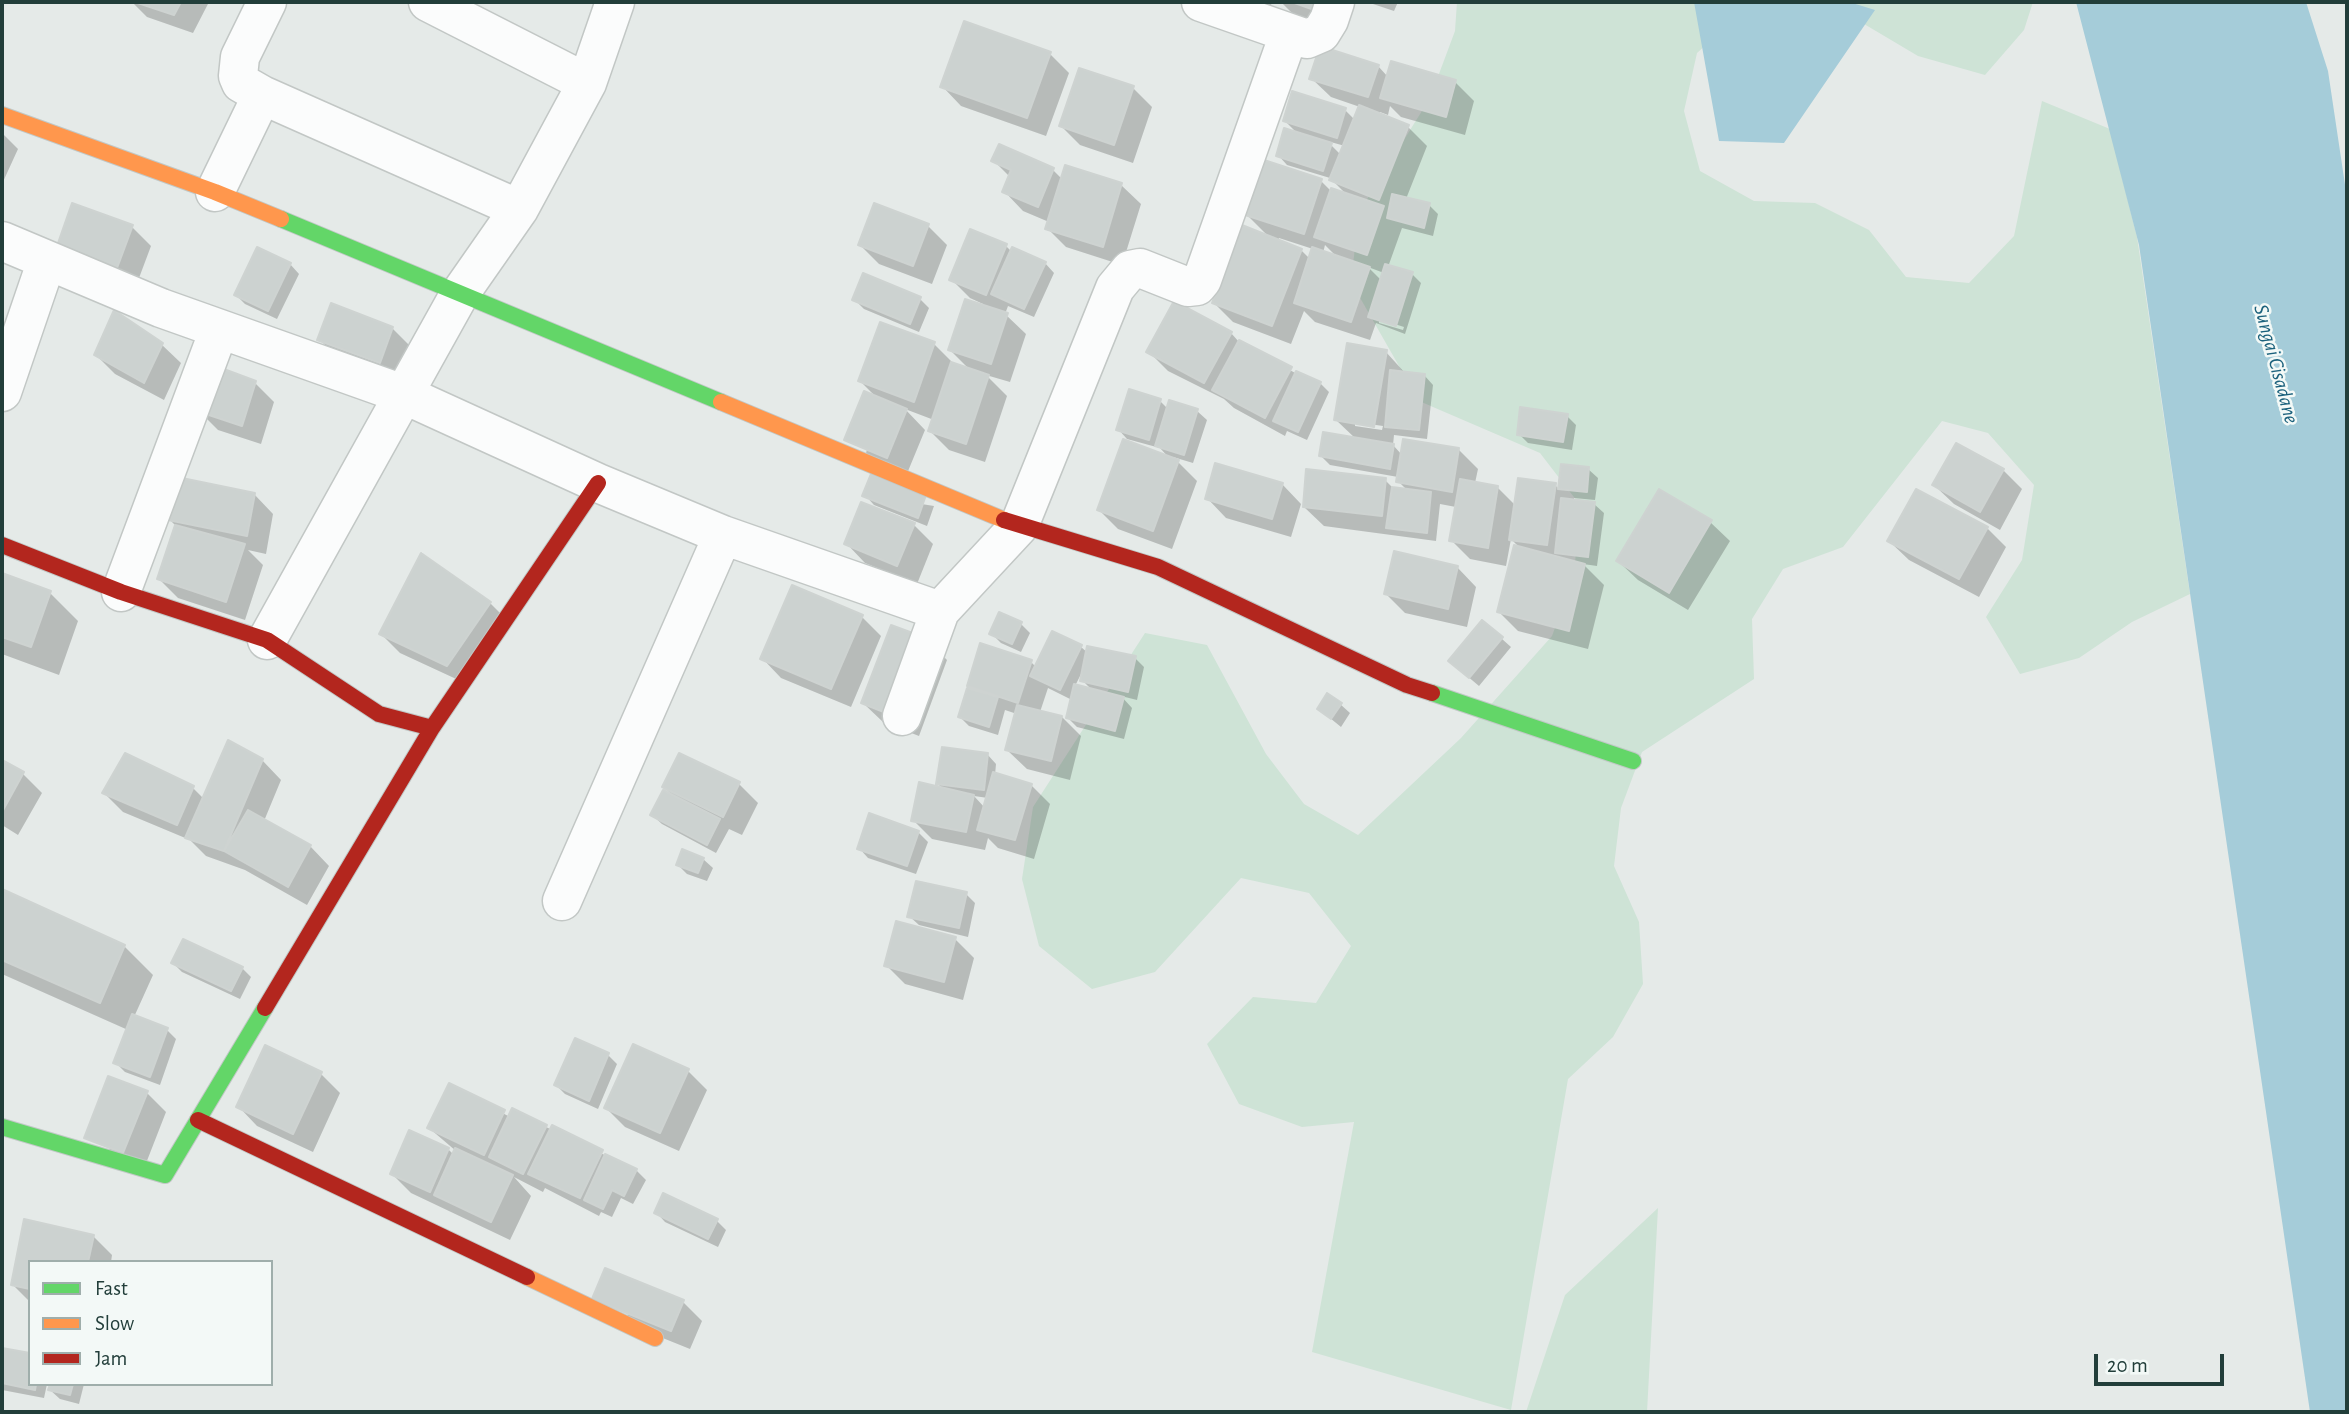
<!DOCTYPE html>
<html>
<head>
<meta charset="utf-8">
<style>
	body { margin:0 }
	#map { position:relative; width:2349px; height:1414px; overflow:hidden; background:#e5eae8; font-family:"Alegreya Sans",sans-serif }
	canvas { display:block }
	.frame { position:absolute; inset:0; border:4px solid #223e3a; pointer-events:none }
	.legend { position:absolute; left:28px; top:1260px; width:245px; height:126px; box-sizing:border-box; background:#f3f9f7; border:2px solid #9faeab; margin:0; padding:9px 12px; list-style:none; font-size:21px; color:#223e3a }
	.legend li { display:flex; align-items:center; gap:14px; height:35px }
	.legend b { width:35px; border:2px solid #9faeab }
	.scale { position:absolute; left:2094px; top:1354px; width:130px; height:32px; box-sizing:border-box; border:4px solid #223e3a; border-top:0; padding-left:9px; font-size:21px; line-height:24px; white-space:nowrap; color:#223e3a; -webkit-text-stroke:5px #f3f9f7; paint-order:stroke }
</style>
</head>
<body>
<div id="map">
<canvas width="2349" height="1414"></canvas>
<div class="frame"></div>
<ul class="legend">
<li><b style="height:9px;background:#63d668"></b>Fast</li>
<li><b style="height:9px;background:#ff974d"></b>Slow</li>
<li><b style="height:9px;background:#b3261e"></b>Jam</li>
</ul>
<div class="scale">20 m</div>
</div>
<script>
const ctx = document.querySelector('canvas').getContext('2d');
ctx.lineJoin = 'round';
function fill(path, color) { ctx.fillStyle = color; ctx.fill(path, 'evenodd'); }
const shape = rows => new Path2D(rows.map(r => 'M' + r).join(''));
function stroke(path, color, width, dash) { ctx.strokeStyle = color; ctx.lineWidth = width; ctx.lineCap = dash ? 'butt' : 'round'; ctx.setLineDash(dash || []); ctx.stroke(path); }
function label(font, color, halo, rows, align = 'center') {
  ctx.font = font + ' "Alegreya Sans",sans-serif'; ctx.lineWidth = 5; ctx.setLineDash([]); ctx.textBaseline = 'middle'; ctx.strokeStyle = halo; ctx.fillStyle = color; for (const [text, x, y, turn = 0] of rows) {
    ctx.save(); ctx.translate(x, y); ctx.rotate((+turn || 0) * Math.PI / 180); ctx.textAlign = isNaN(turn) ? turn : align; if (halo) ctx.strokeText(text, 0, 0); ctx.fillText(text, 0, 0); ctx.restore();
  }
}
fill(shape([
	[1457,2,1766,2,1742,12,1697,53,1684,111,1700,171,1754,201,1815,203,1869,230,1906,277,1969,283,2014,236,2042,101,2110,129,2137,237,2190,594,2132,622,2079,658,2020,674,1986,617,2022,560,2034,485,1988,433,1942,421,1843,547,1783,569,1752,619,1754,679,1642,752,1621,808,1614,866,1639,922,1643,984,1613,1037,1568,1079,1511,1410,1312,1352,1354,1122,1302,1127,1239,1104,1207,1044,1253,997,1316,1003,1351,946,1309,893,1241,878,1155,972,1092,989,1039,946,1022,879,1033,807,1145,633,1207,645,1266,754,1304,804,1358,835,1461,738,1552,636,1574,574,1580,505,1540,453,1419,401,1351,282,1359,212,1430,98,1455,31],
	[1827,2,2033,2,2024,30,1985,75,1918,56],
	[1658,1208,1647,1412,1526,1412,1565,1295]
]), '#cee3d6');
fill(shape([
	[1694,2,1849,2,1875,10,1784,143,1719,141],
	[2076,2,2306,2,2328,71,2347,198,2347,1412,2310,1412,2139,245]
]), '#a5ccd9');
fill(shape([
	[132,2,209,2,193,33,147,17],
	[1212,2,1272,2,1266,21],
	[1281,2,1346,2,1336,29,1292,13],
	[1367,2,1398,2,1394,11],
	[1050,54,1069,73,1046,136,961,106,942,86],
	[1378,66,1388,77,1455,82,1474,101,1465,135,1401,117,1390,106,1388,115,1380,112,1379,115,1408,127,1427,146,1406,199,1429,205,1438,214,1433,236,1402,228,1388,267,1412,274,1421,283,1405,334,1376,323,1370,340,1315,322,1304,311,1291,344,1233,322,1214,303,1270,238,1247,215,1321,181,1332,192,1347,195,1330,178,1287,165,1278,155,1298,134,1285,121,1345,110,1355,120,1360,107,1331,97,1311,78],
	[1327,141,1345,146,1341,155],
	[1279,238,1313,249,1310,259,1301,250,1278,241],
	[1325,245,1337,257,1323,253],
	[1368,267,1384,273,1382,281],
	[1379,319,1404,327,1403,330,1379,323],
	[1133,88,1152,107,1133,163,1080,145,1061,126],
	[2,133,18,149,2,184],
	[1000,146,1053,170,1062,179,1121,185,1141,204,1122,265,1066,247,1047,228,1049,222,1023,211,1004,191,1010,177,993,160],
	[928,226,947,245,932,284,879,264,860,245],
	[132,227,151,246,136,286,78,265],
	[1006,246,1012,252,1045,263,1054,273,1034,317,1008,306,1005,314,1026,334,1010,382,986,375,1007,396,985,462,949,450,930,431,934,420,905,409,925,430,906,476,865,458,878,399,860,381,934,344,953,363,971,371,950,350,983,304,970,298,951,279],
	[290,264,299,274,277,319,245,304,236,295],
	[854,299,920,299,929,308,919,332,864,309],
	[392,328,411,347,399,381,338,358,319,339],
	[1231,333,1239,342,1297,374,1320,383,1329,392,1307,440,1287,431,1285,436,1234,408,1224,399,1168,371,1148,351],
	[161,344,181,363,164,400,115,374,96,355],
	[1386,352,1405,373,1424,375,1433,385,1427,439,1394,435,1393,445,1402,455,1459,450,1478,469,1475,483,1497,487,1516,506,1555,485,1560,490,1562,466,1588,469,1598,478,1595,500,1574,498,1574,501,1594,504,1604,513,1597,566,1583,564,1604,585,1588,649,1518,631,1499,612,1521,549,1511,539,1506,566,1470,559,1451,540,1456,507,1440,504,1436,541,1324,526,1304,507,1385,480,1394,489,1407,490,1398,481,1398,477,1330,465,1321,456,1356,439,1336,420],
	[1355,422,1383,426,1382,430,1355,426],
	[255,383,274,402,261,444,218,430,199,411],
	[1160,401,1168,409,1170,402,1197,411,1207,420,1193,463,1173,457,1197,481,1172,549,1118,529,1099,510,1170,459,1160,448,1127,439,1118,429],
	[1567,416,1576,425,1572,450,1528,443,1519,434],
	[2003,470,2022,489,2000,530,1954,504,1934,485],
	[1282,484,1301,504,1291,537,1226,518,1207,498],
	[254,494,273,514,266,554,248,550,263,565,245,620,178,598,159,579,176,526,170,520],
	[865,495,934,506,927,526,874,505],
	[1710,522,1730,541,1688,610,1638,580,1618,561],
	[914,525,933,544,917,584,865,563,846,543],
	[1987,528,2006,547,1979,597,1909,560,1889,541],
	[421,555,490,603,509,622,467,684,400,653,381,634],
	[1457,567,1476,587,1467,627,1405,613,1385,593],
	[2,575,50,593,78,621,59,675,2,654],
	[793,587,862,617,881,636,851,707,781,678,762,658],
	[1483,622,1511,647,1479,686,1460,670],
	[1021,624,1030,633,1021,652,1001,643,991,633],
	[928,641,947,660,919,736,883,722,863,703],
	[1081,647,1088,653,1135,658,1144,667,1137,700,1121,696,1132,708,1124,739,1077,727,1068,718,1072,700,1048,688,1040,712,1062,717,1081,736,1070,780,1027,769,1007,750,1017,714,1005,710,998,735,969,726,960,717,975,692,969,685,1031,662,1036,667],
	[1082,672,1082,680,1092,690,1075,686],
	[1340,704,1350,713,1341,727,1319,709],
	[987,754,996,764,995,775,1031,785,1050,804,1034,859,998,848,988,838,985,850,932,839,913,820,944,790,938,784],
	[974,796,988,798,985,808],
	[262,760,281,780,264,821,310,846,329,866,307,905,245,870,206,856,190,840,123,812,104,793,193,788,204,799],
	[2,762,23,774,42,793,18,835,2,825],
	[739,784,758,803,742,835,729,829,716,853,662,824,652,815,673,796,664,787],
	[918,832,928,842,916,874,868,858,859,848],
	[703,859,713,868,707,881,687,874,678,865],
	[2,891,124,946,153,975,134,1017,167,1030,176,1039,160,1085,125,1072,116,1063,128,1030,2,974],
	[966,894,975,903,968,937,919,925,909,916],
	[955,939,974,958,963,1000,905,984,886,965],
	[173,963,242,968,251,977,240,999,182,972],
	[608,1055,617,1064,598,1109,565,1094,556,1085],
	[688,1071,707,1090,679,1151,625,1127,606,1108],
	[321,1074,340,1093,313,1152,257,1126,238,1106],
	[449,1085,510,1117,546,1127,636,1170,646,1180,633,1204,621,1198,612,1217,601,1212,599,1216,545,1188,543,1192,514,1177,531,1196,510,1240,411,1193,392,1174,448,1149,454,1155,456,1151,429,1128],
	[147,1093,166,1112,143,1171,105,1156],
	[664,1195,717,1221,726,1230,718,1247,665,1222,656,1212],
	[26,1221,93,1236,112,1255,111,1262,30,1262,30,1302,13,1285],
	[683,1302,702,1321,690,1349,613,1318],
	[2,1350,30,1355,30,1384,47,1384,44,1398,2,1390],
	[52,1384,84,1384,79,1404,60,1399,50,1390]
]), '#0003');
const building = shape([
	[135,2,181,2,174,15,135,2],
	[1292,2,1320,2,1317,11,1292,2],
	[964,21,1051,52,1027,118,940,87,964,21],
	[1320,46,1379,65,1368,97,1309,79,1320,46],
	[1391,61,1456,80,1446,117,1380,98,1391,61],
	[1079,68,1134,86,1114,145,1059,126,1079,68],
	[1292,91,1346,108,1337,138,1283,121,1292,91],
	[1359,105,1409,125,1379,200,1329,180,1359,105],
	[1284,128,1332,143,1323,171,1276,156,1284,128],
	[999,144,1054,168,1038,207,1002,192,1011,170,991,161,999,144],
	[1264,160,1322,179,1304,234,1245,215,1264,160],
	[1065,165,1122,183,1103,247,1045,229,1065,165],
	[1331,188,1384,206,1367,255,1314,237,1331,188],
	[1392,194,1430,203,1424,228,1387,218,1392,194],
	[72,203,133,225,117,268,57,246,72,203],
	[874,203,929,224,913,266,858,245,874,203],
	[1242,225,1302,249,1272,326,1212,303,1242,225],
	[970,229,1007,244,986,295,949,280,970,229],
	[257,247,291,263,268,311,234,295,257,247],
	[1012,247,1046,262,1024,309,991,294,1012,247],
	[1312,247,1370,267,1351,322,1294,303,1312,247],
	[1385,264,1413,272,1396,326,1368,317,1385,264],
	[863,273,921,297,910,324,852,300,863,273],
	[965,299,1008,313,991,364,948,350,965,299],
	[1174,301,1232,332,1204,383,1146,352,1174,301],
	[331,303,393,327,380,363,317,340,331,303],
	[114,310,163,343,144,383,94,355,114,310],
	[880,322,935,342,914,402,858,381,880,322],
	[1239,340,1292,367,1265,418,1212,390,1239,340],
	[1347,343,1387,350,1374,427,1334,420,1347,343],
	[951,362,989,375,966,444,928,431,951,362],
	[213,365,256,381,242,426,197,411,213,365],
	[1390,370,1425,374,1419,430,1385,427,1390,370],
	[1296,371,1321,382,1298,432,1273,421,1296,371],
	[1129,389,1161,399,1149,440,1116,430,1129,389],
	[864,391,907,409,887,458,844,440,864,391],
	[1169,400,1198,409,1184,455,1155,446,1169,400],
	[1520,407,1568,414,1563,442,1517,435,1520,407],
	[1323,432,1394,444,1390,469,1319,456,1323,432],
	[1123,439,1179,460,1153,531,1097,510,1123,439],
	[1403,439,1459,448,1452,492,1396,482,1403,439],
	[1956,443,2004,469,1980,512,1932,485,1956,443],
	[1215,463,1283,483,1272,519,1205,499,1215,463],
	[1561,464,1589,467,1587,492,1558,489,1561,464],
	[1306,469,1386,478,1382,516,1303,507,1306,469],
	[871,474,926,495,918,518,862,496,871,474],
	[177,477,255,493,247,536,168,520,177,477],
	[1518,478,1556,483,1547,545,1509,540,1518,478],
	[1460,479,1498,486,1488,548,1449,541,1460,479],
	[1392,487,1431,492,1427,533,1386,528,1392,487],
	[1659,489,1712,520,1669,593,1616,561,1659,489],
	[1916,489,1988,527,1959,579,1887,541,1916,489],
	[1561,498,1595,502,1588,557,1555,553,1561,498],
	[861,502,915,523,897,566,844,544,861,502],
	[175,525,245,544,226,602,157,579,175,525],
	[1514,545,1585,564,1569,631,1497,612,1514,545],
	[1394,551,1458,566,1448,609,1384,594,1394,551],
	[421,553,491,602,447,666,379,634,421,553],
	[2,573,51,591,31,647,2,637,2,573],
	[792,585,863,615,831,689,760,659,792,585],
	[999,612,1022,622,1012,644,989,634,999,612],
	[1482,620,1503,637,1469,678,1448,661,1482,620],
	[891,625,929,639,899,718,861,703,891,625],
	[1052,631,1082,645,1060,690,1030,676,1052,631],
	[980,643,1032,660,1018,703,967,686,980,643],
	[1087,646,1136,656,1128,692,1080,681,1087,646],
	[1074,684,1124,697,1115,731,1066,718,1074,684],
	[967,688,998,697,989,727,958,717,967,688],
	[1327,693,1342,703,1331,719,1317,709,1327,693],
	[1017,705,1062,716,1051,761,1005,750,1017,705],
	[228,740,263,759,224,851,185,838,228,740],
	[942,747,988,753,984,790,936,784,942,747],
	[125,753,194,786,177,825,102,793,125,753],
	[679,753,740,782,723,817,662,787,679,753],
	[2,760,24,772,2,812,2,760],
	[993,772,1032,784,1015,840,977,830,993,772],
	[919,782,974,795,966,832,911,821,919,782],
	[663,790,720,819,707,845,650,815,663,790],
	[248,810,311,845,288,887,224,851,248,810],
	[869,813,919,831,907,866,857,849,869,813],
	[682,849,704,858,698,873,676,865,682,849],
	[916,881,967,892,959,928,907,917,916,881],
	[2,889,125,945,100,1003,2,960,2,889],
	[896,921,956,937,944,982,884,966,896,921],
	[183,939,243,967,231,991,171,963,183,939],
	[132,1014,168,1028,150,1077,113,1063,132,1014],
	[575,1038,609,1053,589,1101,554,1085,575,1038],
	[633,1044,689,1069,660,1133,604,1108,633,1044],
	[265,1045,322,1072,293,1134,236,1107,265,1045],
	[108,1076,148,1091,123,1153,84,1138,108,1076],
	[449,1083,505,1110,484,1155,427,1128,449,1083],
	[512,1108,547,1125,523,1174,489,1157,512,1108],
	[552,1125,603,1150,580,1198,528,1174,552,1125],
	[409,1130,449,1148,430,1192,390,1174,409,1130],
	[455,1148,513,1175,491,1222,434,1195,455,1148],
	[605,1154,637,1169,624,1196,612,1190,603,1209,584,1200,605,1154],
	[663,1193,718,1219,708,1239,654,1213,663,1193],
	[24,1219,94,1235,88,1262,30,1262,30,1289,11,1285,24,1219],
	[605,1268,684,1300,671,1331,592,1299,605,1268],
	[2,1348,30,1353,30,1384,36,1384,35,1390,2,1383,2,1348],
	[50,1384,73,1384,70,1395,48,1390,50,1384]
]);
fill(building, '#ccd2d0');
stroke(building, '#ced3d1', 2);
const street = shape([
	[428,2,587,83],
	[1201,2,1307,39,1321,33,1329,20,1335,2],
	[262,95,519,209],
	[215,192,262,95,241,83,238,76,240,57,267,2],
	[2,241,161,308,403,394,598,483,723,535,940,611],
	[2,392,47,260],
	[121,592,219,330],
	[267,640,459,295,519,209,587,83,615,2],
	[902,716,940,611,1019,526,1115,288,1130,270,1140,268,1188,287,1197,286,1202,280,1289,34],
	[562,901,723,535]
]);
const fast = shape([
	[281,219,721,402],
	[1432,693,1633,761],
	[2,1127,165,1175,265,1008]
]);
const slow = shape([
	[2,115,215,192,281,219],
	[721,402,1004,520],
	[527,1277,655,1338]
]);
const jam = shape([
	[1004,520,1158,567,1407,685,1432,693],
	[2,545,121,592,267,640,379,714,432,728],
	[265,1008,432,728,598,483],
	[198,1120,527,1277]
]);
stroke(street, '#c2c7c5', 41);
stroke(fast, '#c1c8c6', 18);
stroke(slow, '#c1c8c6', 18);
stroke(jam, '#c1c8c6', 18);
stroke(street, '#fbfcfc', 38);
stroke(fast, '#63d668', 16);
stroke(slow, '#ff974d', 16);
stroke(jam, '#b3261e', 16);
label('italic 21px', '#1b617c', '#f3f9f7', [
	["Sungai Cisadane",2276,364,75]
]);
</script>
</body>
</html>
